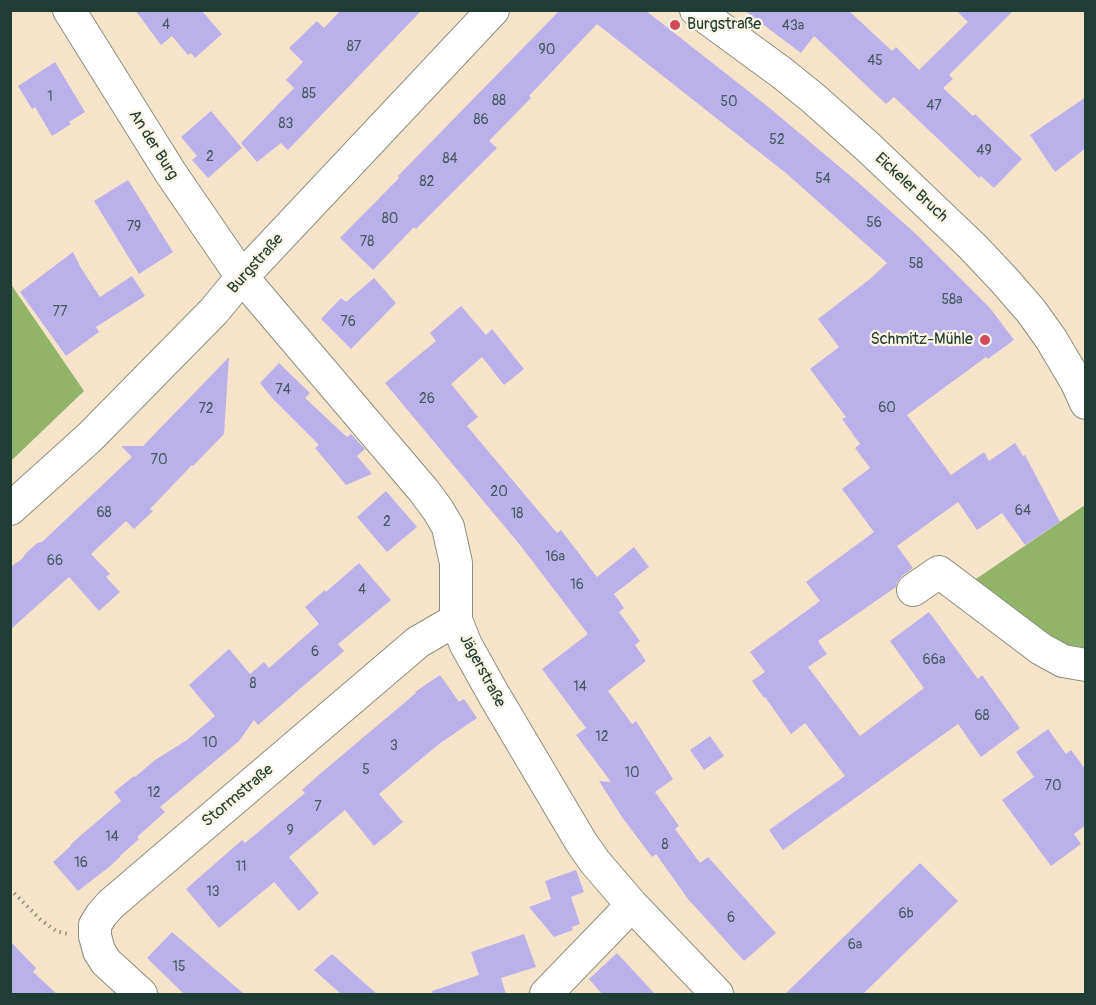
<!DOCTYPE html>
<html>
<head>
<meta charset="utf-8">
<style>
	body { margin:0 }
	#map { position:relative; width:1096px; height:1005px; overflow:hidden; background:#f6e4ca; font-family:Pangolin,sans-serif }
	canvas { display:block }
	.frame { position:absolute; inset:0; border:12px solid #1f3d34; pointer-events:none }
</style>
</head>
<body>
<div id="map">
<canvas width="1096" height="1005"></canvas>
<div class="frame"></div>
</div>
<script>
const ctx = document.querySelector('canvas').getContext('2d');
ctx.lineJoin = 'round';
function fill(path, color) { ctx.fillStyle = color; ctx.fill(path, 'evenodd'); }
const shape = rows => new Path2D(rows.map(r => 'M' + r).join(''));
function stroke(path, color, width, dash) { ctx.strokeStyle = color; ctx.lineWidth = width; ctx.lineCap = dash ? 'butt' : 'round'; ctx.setLineDash(dash || []); ctx.stroke(path); }
function label(font, color, halo, rows, align = 'center') {
  ctx.font = font + ' Pangolin,sans-serif'; ctx.lineWidth = 4.5; ctx.setLineDash([]); ctx.textBaseline = 'middle'; ctx.strokeStyle = halo; ctx.fillStyle = color; for (const [text, x, y, turn = 0] of rows) {
    ctx.save(); ctx.translate(x, y); ctx.rotate((+turn || 0) * Math.PI / 180); ctx.textAlign = isNaN(turn) ? turn : align; if (halo) ctx.strokeText(text, 0, 0); ctx.fillText(text, 0, 0); ctx.restore();
  }
}
fill(shape([
	[10,283,84,391,11,461,10,461],
	[1085,505,1085,650,1076,649,1052,639,970,583]
]), '#92b468');
fill(shape([
	[135,10,201,10,222,34,195,58,191,53,188,55,172,36,161,45],
	[341,10,422,10,288,150,281,143,257,162,241,143,294,88,286,80,303,62,289,48,317,21,324,28],
	[560,10,645,10,766,105,860,184,916,234,990,308,1014,340,988,359,986,357,907,415,951,475,984,452,989,461,1015,443,1023,456,1025,455,1060,522,1025,545,1002,513,977,530,958,502,897,546,913,568,902,576,897,582,896,587,818,641,827,654,808,667,860,736,924,688,890,641,929,612,978,679,982,675,1020,728,981,757,958,724,783,850,769,830,845,776,805,723,791,734,765,697,764,698,752,681,765,672,750,652,820,601,806,582,874,532,842,489,870,468,855,448,860,444,842,419,846,417,810,369,839,347,818,319,870,279,887,263,787,174,597,24,529,96,531,98,489,141,497,148,416,229,414,227,373,270,340,238,399,178,398,176],
	[744,10,848,10,892,51,896,47,919,70,968,22,956,10,1014,10,949,75,953,79,943,88,973,116,975,114,1022,159,994,188,981,176,979,178,894,97,886,104,814,36,801,53],
	[55,62,85,112,69,122,71,124,52,136,35,107,32,109,18,86],
	[1086,97,1086,148,1055,172,1030,135],
	[211,111,242,148,208,178,192,160,197,156,181,137],
	[128,180,173,252,139,274,94,201],
	[73,252,81,268,100,297,132,276,145,296,96,327,99,332,66,356,20,292],
	[374,278,396,303,351,349,321,319,341,298,346,302],
	[461,306,486,335,492,329,524,369,504,385,482,357,451,384,478,417,467,426,557,533,561,530,597,577,634,547,649,567,614,594,624,608,619,612,640,641,635,645,646,661,608,691,632,724,636,721,673,779,655,792,679,826,675,829,700,863,708,857,776,933,744,961,688,899,656,854,652,857,622,817,599,781,611,782,576,735,586,728,542,669,588,634,520,545,385,383,436,341,430,333],
	[229,357,224,434,193,466,192,465,150,509,153,511,134,529,126,521,91,554,110,574,106,577,120,592,99,611,69,577,10,630,10,567,22,559,26,553,37,543,42,542,132,457,121,446,143,446],
	[279,363,310,393,305,398,347,437,351,434,365,449,357,456,372,474,346,485,315,448,319,445,272,398,260,383],
	[386,491,417,527,387,552,357,517],
	[359,563,391,600,338,644,344,651,258,725,254,720,239,741,160,807,165,812,137,837,139,839,120,856,121,856,109,867,78,891,53,862,71,846,70,845,79,837,121,801,114,792,134,776,135,777,155,760,187,740,215,716,189,685,229,649,250,674,264,662,269,668,319,624,305,607,325,590,326,592],
	[440,675,459,702,464,699,477,718,439,744,379,794,403,822,374,846,345,810,289,857,319,893,299,911,274,882,219,928,186,889,242,840,245,843,305,793,302,790,321,773,416,693,415,692],
	[1048,729,1066,754,1071,750,1086,770,1086,825,1074,834,1081,844,1051,866,1002,800,1034,777,1016,752],
	[710,736,724,756,704,770,690,750],
	[920,863,958,901,863,994,785,994],
	[576,870,584,892,571,897,580,924,572,927,573,930,554,937,529,907,551,899,545,881],
	[172,932,244,994,184,994,147,958],
	[524,934,536,967,501,978,506,994,433,994,432,991,479,975,471,952],
	[10,941,36,968,33,972,57,994,10,994],
	[617,953,655,994,602,994,589,979],
	[332,954,377,994,341,994,314,970]
]), '#bbb1ea');
const minor = shape([
	[69,10,170,172,242,277,424,491,438,510,448,527,456,563,456,620,466,645,494,695,581,842,595,862,632,905,717,994],
	[696,10,782,73,813,98,868,147,972,246,1004,280,1031,311,1051,339,1076,381,1086,403],
	[10,509,90,437,214,311,242,277,493,10],
	[913,590,939,572,1041,649,1063,661,1086,665],
	[141,994,106,962,99,951,95,936,95,925,102,914,111,904,418,642,456,620],
	[546,994,632,905]
]);
stroke(minor, '#8a907f', 34);
stroke(shape([
	[10,889,41,920,56,931,68,934]
]), '#8a907f', 4, [1.5, 4.5]);
stroke(minor, '#fff', 32);
for (const [x, y, r, color] of [
	[675,25,6,"#d1495b"],
	[985,340,6,"#d1495b"]
]) { const dot = new Path2D(); dot.arc(x, y, r, 0, 2 * Math.PI); ctx.fillStyle = color; ctx.fill(dot); stroke(dot, '#fcf5e5', 2); }
label('14px', '#465a62', null, [
	["4",166,25],
	["43a",793,26],
	["87",354,47],
	["90",547,50],
	["45",875,61],
	["85",309,94],
	["1",50,97],
	["88",499,101],
	["50",729,102],
	["47",934,106],
	["86",481,120],
	["83",286,124],
	["52",777,140],
	["49",984,151],
	["2",210,157],
	["84",450,159],
	["54",823,179],
	["82",427,182],
	["80",390,219],
	["56",874,223],
	["79",134,227],
	["78",367,242],
	["58",916,264],
	["58a",952,300],
	["77",60,312],
	["76",348,322],
	["74",283,390],
	["26",427,399],
	["60",887,408],
	["72",206,409],
	["70",159,460],
	["20",499,492],
	["64",1023,511],
	["68",104,513],
	["18",517,514],
	["2",387,522],
	["16a",555,557],
	["66",55,561],
	["16",577,585],
	["4",362,590],
	["6",315,652],
	["66a",934,660],
	["8",253,684],
	["14",580,687],
	["68",982,716],
	["12",602,737],
	["10",210,743],
	["3",394,746],
	["5",366,770],
	["10",632,773],
	["70",1053,786],
	["12",154,793],
	["7",318,807],
	["9",290,831],
	["14",112,837],
	["8",665,845],
	["16",81,863],
	["11",241,867],
	["13",213,892],
	["6b",906,914],
	["6",731,918],
	["6a",855,945],
	["15",179,967]
]);
label('16px', '#1f3d34', '#fcf5e5', [
	["Burgstraße",687,25],
	["Schmitz-Mühle",973,340,"right"]
], 'left');
label('16px', '#1f3d34', '#fcf5e5', [
	["An der Burg",153,145,58],
	["Eickeler Bruch",911,188,43],
	["Burgstraße",256,264,-48],
	["Jägerstraße",482,671,62],
	["Stormstraße",238,796,-40]
]);
</script>
</body>
</html>
